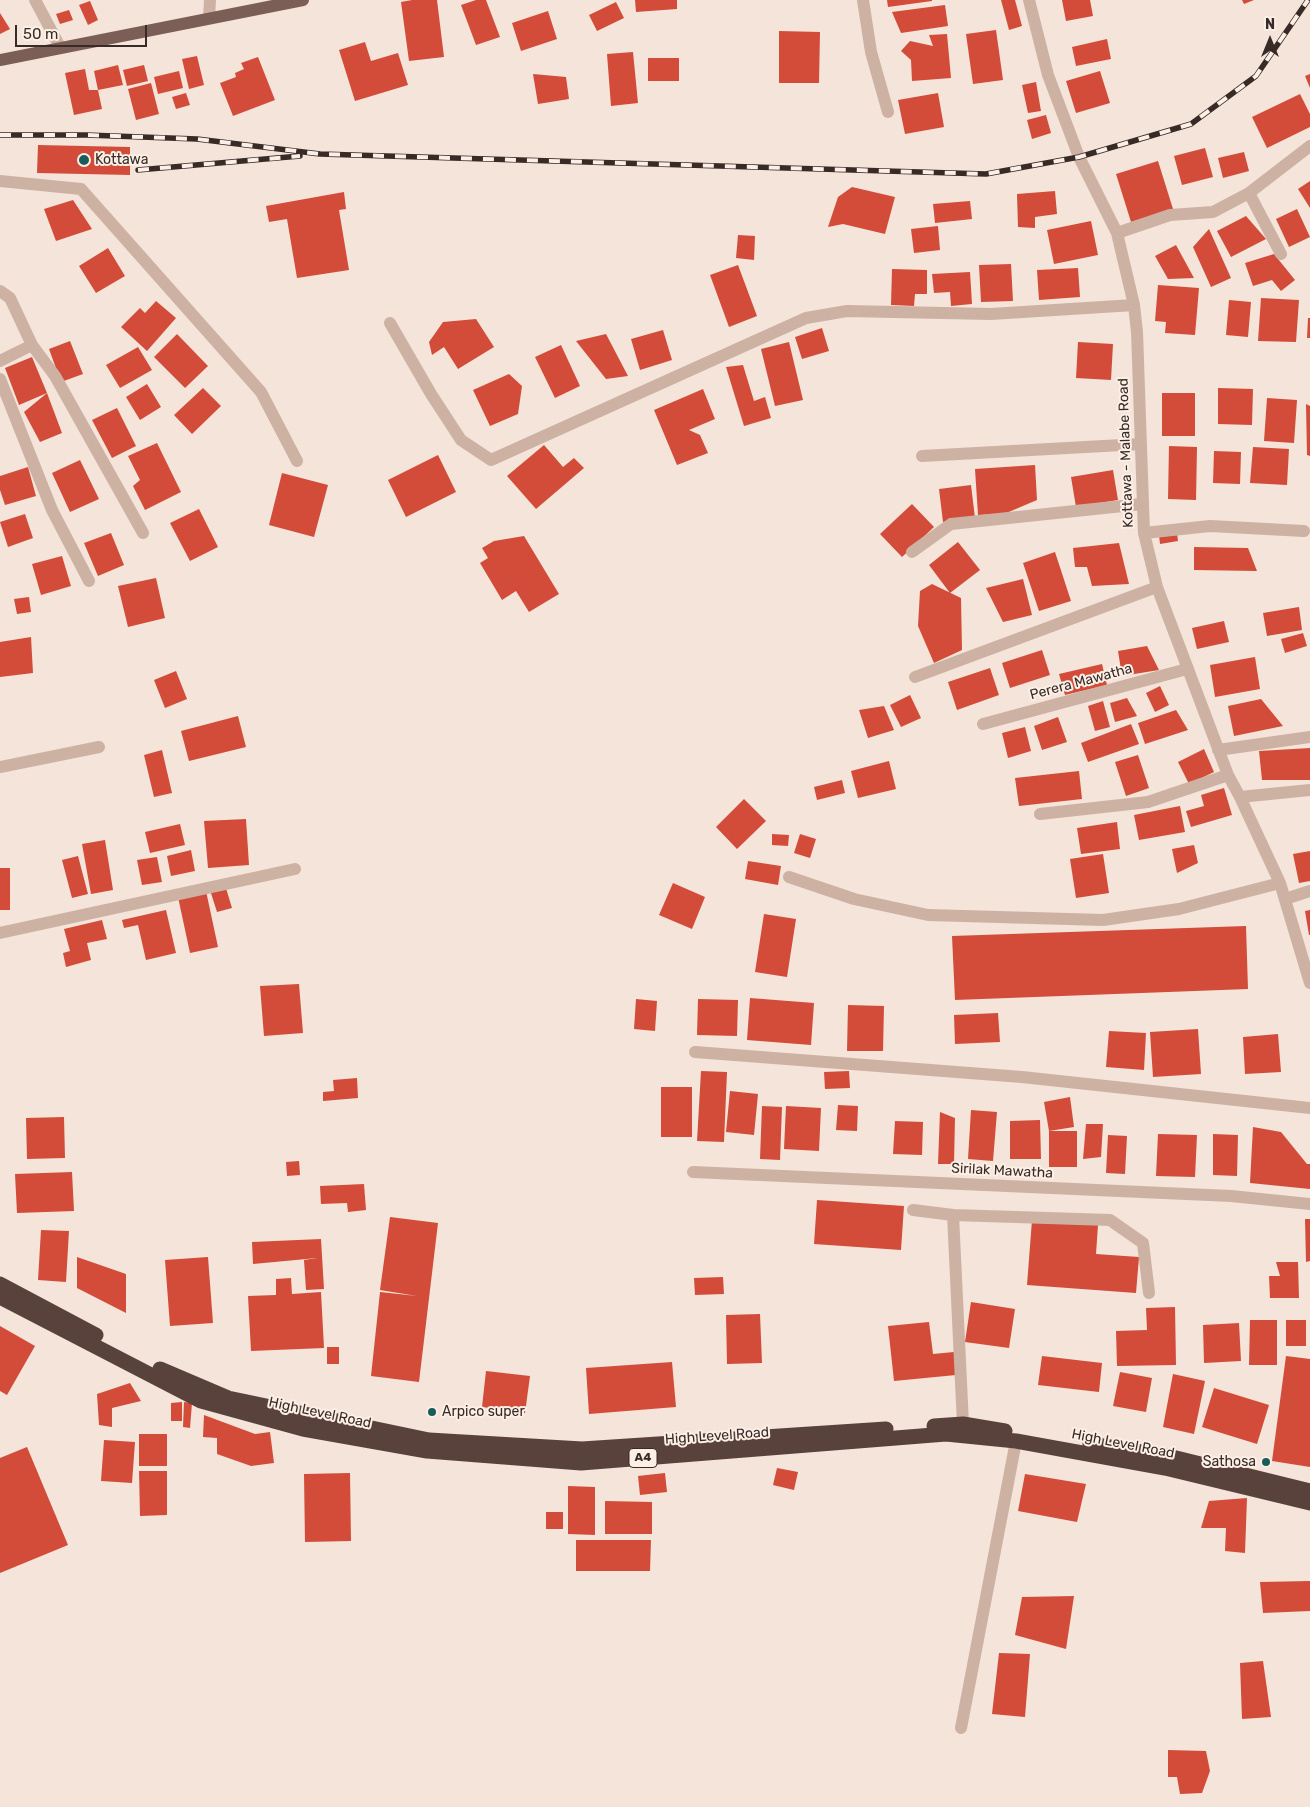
<!DOCTYPE html>
<html>
<head>
<meta charset="utf-8">
<style>
	body { margin:0 }
	#map { position:relative; width:1310px; height:1807px; overflow:hidden; background:#f4e4d9; font-family:Rubik,sans-serif }
	canvas { display:block }
	.north { position:absolute; left:1245px; top:15px; width:50px; height:50px; -webkit-text-stroke:4px #fbefe6; paint-order:stroke; rotate:0deg; font-size:14px; font-weight:700; line-height:20px; text-align:center; color:#382a26 }
	.north::after { content:''; display:block; margin:auto; width:18px; height:22px; background:#382a26; clip-path:polygon(50% 0,100% 100%,50% 72%,0 100%) }
	.scale { position:absolute; left:15px; top:25px; width:132px; height:22px; box-sizing:border-box; border:2px solid #382a26; border-top:0; padding-left:6px; font-size:15px; line-height:18px; white-space:nowrap; color:#382a26; -webkit-text-stroke:4px #fbefe6; paint-order:stroke }
</style>
</head>
<body>
<div id="map">
<canvas width="1310" height="1807"></canvas>
<div class="north">N</div>
<div class="scale">50 m</div>
</div>
<script>
const ctx = document.querySelector('canvas').getContext('2d');
ctx.lineJoin = 'round';
function fill(path, color) { ctx.fillStyle = color; ctx.fill(path, 'evenodd'); }
const shape = rows => new Path2D(rows.map(r => 'M' + r).join(''));
function stroke(path, color, width, dash) { ctx.strokeStyle = color; ctx.lineWidth = width; ctx.lineCap = dash ? 'butt' : 'round'; ctx.setLineDash(dash || []); ctx.stroke(path); }
function label(font, color, halo, rows, align = 'center') {
  ctx.font = font + ' Rubik,sans-serif'; ctx.lineWidth = 4; ctx.setLineDash([]); ctx.textBaseline = 'middle'; ctx.strokeStyle = halo; ctx.fillStyle = color; for (const [text, x, y, turn = 0] of rows) {
    ctx.save(); ctx.translate(x, y); ctx.rotate((+turn || 0) * Math.PI / 180); ctx.textAlign = isNaN(turn) ? turn : align; if (halo) ctx.strokeText(text, 0, 0); ctx.fillText(text, 0, 0); ctx.restore();
  }
}
fill(shape([
	[412,0,437,0,444,57,409,61,401,2],
	[476,0,486,0,500,37,476,45,461,5],
	[635,0,677,0,677,9,636,12],
	[887,0,932,0,932,1,888,7],
	[1001,0,1015,0,1022,26,1009,30],
	[1062,0,1090,0,1093,16,1066,21],
	[1242,0,1254,0,1244,4],
	[90,1,98,20,88,25,79,5],
	[616,2,624,18,597,31,589,15],
	[945,5,948,26,901,33,892,12],
	[69,10,73,20,60,24,56,14],
	[548,11,557,39,521,51,512,23],
	[0,13,10,29,0,34],
	[996,30,1003,80,973,84,966,34],
	[779,31,820,32,819,83,779,83],
	[947,34,951,78,912,81,911,60,901,51,910,41,933,46,929,35],
	[1107,39,1111,59,1076,66,1072,47],
	[365,42,371,61,398,53,408,85,355,101,339,50],
	[633,52,638,103,611,106,607,54],
	[197,56,204,85,189,89,182,59],
	[258,57,275,100,233,116,220,83,236,77,235,73,244,69,241,63],
	[648,58,679,58,679,81,648,81],
	[118,65,123,85,98,90,94,71],
	[144,65,148,81,127,86,123,70],
	[85,69,89,90,98,90,102,109,74,115,65,73],
	[179,71,183,88,158,94,154,77],
	[1100,71,1110,103,1076,113,1066,81],
	[533,74,566,77,569,99,538,104],
	[1310,74,1310,88,1305,76],
	[1036,82,1041,111,1028,113,1022,85],
	[151,83,159,114,136,120,128,89],
	[186,93,190,105,176,109,172,97],
	[938,93,944,127,905,134,898,100],
	[1300,94,1310,114,1310,127,1267,148,1252,117],
	[1046,115,1051,133,1032,139,1027,120],
	[38,145,130,147,130,175,37,173],
	[1205,148,1213,177,1182,185,1174,156],
	[1244,152,1249,171,1223,178,1218,158],
	[1158,161,1173,209,1131,222,1116,174],
	[1310,181,1310,208,1298,189],
	[852,187,895,197,885,234,843,224,828,227,838,197],
	[1055,191,1057,214,1035,217,1035,228,1018,227,1017,194],
	[344,192,346,209,339,210,349,270,297,278,287,219,269,222,266,206],
	[73,200,92,229,56,241,44,209],
	[970,201,972,219,935,223,933,204],
	[1297,209,1310,237,1289,247,1276,219],
	[1246,216,1266,239,1231,257,1217,231],
	[1091,221,1098,255,1054,264,1047,230],
	[938,226,940,250,914,253,911,229],
	[1209,229,1231,278,1211,287,1193,247],
	[738,235,755,236,754,260,736,258],
	[1176,245,1194,278,1168,279,1155,256],
	[108,248,125,276,96,293,79,266],
	[1274,254,1295,280,1281,291,1272,280,1253,286,1245,263],
	[1011,264,1013,301,981,302,979,265],
	[738,265,757,316,729,327,710,275],
	[1078,268,1080,297,1039,300,1037,270],
	[892,269,927,270,927,294,915,294,914,306,891,305],
	[970,272,972,304,951,306,950,292,934,293,932,274],
	[1158,285,1199,288,1195,335,1165,333,1166,322,1155,321],
	[1261,298,1299,300,1296,342,1258,341],
	[1229,300,1251,302,1248,337,1226,335],
	[156,301,176,318,147,351,121,327,140,308,145,313],
	[1308,318,1310,318,1310,338,1307,338],
	[476,319,494,347,458,369,444,347,432,355,429,342,443,322],
	[822,328,829,351,802,359,795,337],
	[663,330,672,360,640,370,631,339],
	[177,334,208,366,185,388,154,357],
	[606,334,628,376,606,379,576,341],
	[70,341,83,374,61,382,49,349],
	[789,342,803,400,775,406,761,349],
	[1078,342,1113,344,1111,380,1076,378],
	[561,345,580,386,555,398,535,357],
	[138,347,152,370,120,388,106,365],
	[32,357,47,393,19,405,5,368],
	[743,365,754,401,765,397,771,418,744,426,726,367],
	[509,374,522,386,518,414,490,426,473,390],
	[147,384,161,407,140,420,126,397],
	[203,388,221,406,192,434,174,415],
	[1218,388,1253,389,1252,425,1218,424],
	[703,389,715,419,689,430,700,435,708,453,677,465,654,410],
	[47,393,62,433,40,442,24,412],
	[1162,393,1195,393,1195,436,1162,436],
	[1267,398,1297,400,1294,443,1264,441],
	[1306,404,1310,406,1310,456,1307,455],
	[117,408,136,446,112,458,92,420],
	[157,443,181,492,145,510,133,486,140,480,128,456],
	[544,445,563,467,574,458,584,468,536,509,507,476],
	[1169,446,1197,447,1196,500,1168,499],
	[1253,447,1289,449,1287,485,1250,483],
	[1214,451,1241,452,1240,484,1213,483],
	[438,455,456,492,406,517,388,480],
	[80,460,99,499,70,512,52,473],
	[1035,465,1037,500,1004,514,978,515,975,469],
	[28,467,36,496,5,505,0,490,0,476],
	[1113,470,1118,500,1076,507,1071,477],
	[282,473,328,485,314,537,269,525],
	[971,485,975,518,943,522,939,489],
	[912,504,934,527,902,557,880,534],
	[199,509,218,547,190,561,170,523],
	[25,514,33,538,8,547,0,522],
	[111,533,124,565,98,576,84,543],
	[1177,533,1178,541,1160,544,1159,535],
	[524,536,559,594,529,612,516,591,502,600,480,563,488,558,482,548,494,541],
	[958,542,980,570,950,593,929,565],
	[1119,543,1129,584,1092,586,1087,567,1075,567,1073,548],
	[1194,547,1248,548,1257,571,1194,570],
	[1055,552,1071,601,1039,611,1023,563],
	[62,556,71,586,41,595,32,564],
	[156,578,165,618,128,627,118,586],
	[1023,579,1032,615,1003,622,986,588],
	[932,584,961,598,962,650,934,663,918,626,920,591],
	[29,597,31,612,17,614,14,599],
	[1299,607,1302,630,1267,636,1263,613],
	[1224,621,1229,642,1197,649,1192,628],
	[1303,633,1307,646,1285,653,1281,639],
	[31,637,33,673,0,677,0,642],
	[1147,646,1159,670,1122,676,1118,651],
	[1042,650,1050,675,1010,688,1002,663],
	[1255,657,1260,689,1215,697,1210,665],
	[1102,664,1107,685,1065,695,1059,674],
	[990,668,999,695,957,710,948,682],
	[176,671,187,699,165,708,154,680],
	[1160,686,1169,705,1155,712,1146,693],
	[910,695,921,718,901,727,890,705],
	[1127,698,1137,716,1115,722,1110,703],
	[1261,699,1283,726,1234,736,1228,706],
	[1103,701,1110,727,1095,731,1088,706],
	[884,706,894,730,868,738,859,710],
	[1176,710,1188,730,1145,744,1138,723],
	[238,716,246,747,189,761,181,731],
	[1058,717,1067,742,1042,750,1034,726],
	[1131,724,1139,744,1088,762,1081,743],
	[1025,727,1031,751,1008,758,1002,733],
	[1310,748,1310,780,1262,780,1259,751],
	[1204,749,1214,772,1189,784,1178,762],
	[162,750,172,793,154,797,144,755],
	[1138,755,1149,788,1126,796,1115,762],
	[889,761,896,789,858,798,851,771],
	[1079,771,1082,799,1019,806,1015,778],
	[842,780,845,793,817,800,814,787],
	[1224,788,1232,815,1191,827,1186,811,1204,806,1201,795],
	[744,799,766,821,737,849,716,827],
	[1180,806,1185,832,1139,840,1134,815],
	[246,819,249,865,208,868,204,821],
	[1117,822,1120,849,1081,854,1077,828],
	[180,824,185,845,150,853,145,832],
	[772,834,789,835,788,846,772,845],
	[800,834,816,839,810,858,794,853],
	[105,840,113,890,91,894,82,844],
	[1194,845,1198,863,1177,873,1172,849],
	[191,850,195,871,171,876,167,856],
	[1310,851,1310,881,1299,883,1293,854],
	[1103,854,1109,893,1076,898,1070,859],
	[78,856,88,894,72,898,62,860],
	[157,857,162,882,142,885,137,860],
	[748,861,781,866,778,885,745,879],
	[0,868,10,868,10,910,0,910],
	[673,883,705,897,692,929,659,915],
	[225,885,232,908,217,912,210,890],
	[206,891,218,947,190,953,178,897],
	[166,910,176,953,146,960,138,925,124,928,122,920],
	[1310,910,1310,935,1309,935,1305,911],
	[764,914,796,919,787,977,755,972],
	[102,920,107,939,87,943,91,960,66,967,63,953,70,951,64,929],
	[1246,926,1248,989,955,1000,952,936],
	[299,984,303,1033,264,1036,260,986],
	[750,998,814,1003,811,1045,747,1040],
	[636,999,657,1001,655,1031,634,1029],
	[698,999,738,1000,737,1036,697,1035],
	[848,1005,884,1006,883,1051,847,1051],
	[998,1013,1000,1042,955,1044,954,1015],
	[1198,1029,1201,1074,1153,1077,1150,1032],
	[1109,1031,1146,1033,1144,1070,1106,1067],
	[1278,1034,1281,1072,1245,1074,1243,1037],
	[701,1071,727,1072,724,1142,697,1141],
	[849,1071,850,1088,825,1089,824,1072],
	[357,1078,358,1098,323,1101,323,1092,334,1091,333,1080],
	[661,1087,692,1087,692,1137,661,1137],
	[730,1091,758,1094,754,1135,726,1132],
	[1070,1097,1074,1127,1049,1131,1077,1131,1077,1167,1049,1167,1049,1131,1044,1102],
	[838,1105,858,1106,857,1131,836,1130],
	[762,1106,782,1107,780,1160,760,1159],
	[786,1106,821,1108,819,1151,784,1149],
	[971,1110,997,1112,993,1161,968,1159],
	[940,1112,955,1118,954,1164,938,1164],
	[64,1117,65,1158,27,1159,26,1118],
	[1040,1120,1041,1159,1010,1159,1010,1121],
	[895,1121,923,1122,922,1155,893,1154],
	[1086,1124,1103,1124,1101,1157,1083,1159],
	[1253,1127,1281,1132,1307,1164,1310,1164,1310,1189,1250,1183],
	[1158,1134,1197,1135,1195,1177,1156,1176],
	[1213,1134,1238,1135,1237,1176,1213,1175],
	[1108,1135,1127,1136,1125,1174,1106,1173],
	[299,1161,300,1175,287,1176,286,1162],
	[72,1172,74,1211,17,1213,15,1174],
	[364,1184,366,1210,348,1212,347,1203,321,1204,320,1186],
	[817,1200,904,1206,901,1250,814,1244],
	[390,1217,438,1223,419,1382,371,1376,380,1292,417,1296,380,1290],
	[1305,1219,1310,1219,1310,1261,1306,1262],
	[1032,1220,1098,1225,1096,1254,1139,1257,1136,1293,1027,1285],
	[41,1230,69,1231,66,1282,38,1280],
	[321,1239,324,1289,306,1290,304,1260,317,1258,253,1264,252,1242],
	[77,1257,126,1274,126,1313,77,1288],
	[208,1257,213,1323,170,1326,165,1260],
	[1276,1262,1298,1262,1299,1298,1270,1298,1269,1276,1280,1276],
	[723,1277,724,1294,695,1295,694,1278],
	[291,1278,292,1294,321,1292,324,1348,251,1351,248,1296,276,1295,276,1279],
	[971,1302,1015,1309,1009,1348,965,1342],
	[1175,1307,1176,1365,1117,1366,1116,1331,1147,1330,1146,1308],
	[760,1314,762,1363,727,1364,726,1315],
	[1250,1320,1277,1320,1277,1365,1249,1365],
	[1286,1320,1306,1320,1306,1346,1286,1346],
	[929,1322,933,1354,954,1352,956,1375,894,1381,888,1326],
	[1239,1323,1241,1361,1204,1363,1203,1325],
	[0,1326,35,1346,7,1395,0,1391],
	[327,1347,339,1347,339,1364,327,1364],
	[1042,1356,1102,1363,1099,1392,1038,1385],
	[1286,1356,1310,1359,1310,1467,1272,1461],
	[672,1362,676,1407,589,1414,586,1368],
	[486,1371,530,1376,525,1413,482,1407],
	[1120,1372,1152,1378,1146,1412,1113,1406],
	[1173,1374,1205,1381,1194,1434,1163,1427],
	[130,1383,141,1401,112,1408,112,1427,99,1425,97,1394],
	[1214,1388,1269,1405,1257,1444,1202,1427],
	[182,1402,182,1421,171,1421,171,1403],
	[184,1402,192,1403,190,1428,183,1427],
	[204,1415,255,1434,270,1432,274,1463,251,1466,217,1454,217,1438,203,1437],
	[139,1434,167,1434,167,1466,139,1466],
	[104,1440,135,1442,132,1483,101,1481],
	[27,1447,68,1545,0,1573,0,1458],
	[777,1468,798,1472,794,1490,773,1485],
	[139,1471,167,1471,167,1515,140,1516],
	[350,1473,351,1541,305,1542,304,1474],
	[665,1473,667,1492,640,1495,638,1476],
	[1025,1474,1086,1484,1077,1522,1018,1511],
	[568,1486,595,1487,595,1535,568,1534],
	[1247,1498,1245,1553,1225,1551,1226,1528,1201,1528,1209,1501],
	[605,1501,652,1502,652,1534,605,1534],
	[546,1512,563,1512,563,1529,546,1529],
	[576,1540,651,1540,650,1571,576,1571],
	[1310,1581,1310,1611,1263,1613,1260,1582],
	[1074,1596,1066,1649,1015,1635,1022,1597],
	[999,1653,1030,1654,1025,1717,992,1714],
	[1263,1661,1271,1717,1242,1719,1240,1663],
	[1168,1750,1206,1751,1210,1771,1202,1793,1180,1794,1177,1777,1168,1777]
]), '#d24c39');
stroke(shape([
	[35,0,60,47],
	[863,0,871,52,888,112],
	[1029,0,1048,75,1079,157,1117,233,1134,305,1137,332,1144,533,1157,587,1228,775,1240,797,1280,883,1310,983],
	[209,18,210,0],
	[0,181,81,189,261,392,297,461],
	[1249,193,1281,254],
	[1117,233,1170,215,1213,212,1249,193,1310,146],
	[0,291,10,298,32,345,0,361],
	[390,323,431,394,461,440,491,460,806,318,847,311,991,314,1134,305],
	[32,345,55,376,143,533],
	[0,379,52,510,89,581],
	[922,456,1140,444],
	[1144,533,1210,526,1304,531],
	[912,552,951,524,1142,504],
	[915,677,1157,587],
	[983,724,1187,669],
	[1218,750,1310,737],
	[0,767,99,747],
	[1240,797,1310,790],
	[1040,814,1148,802,1228,775],
	[789,877,854,899,928,915,1103,920,1179,909,1280,883],
	[1285,899,1310,891],
	[0,933,295,869],
	[695,1052,1022,1077,1310,1108],
	[693,1172,1231,1196,1310,1204],
	[913,1210,953,1215],
	[963,1424,953,1215,1110,1220,1143,1243,1149,1293],
	[961,1728,1016,1441]
]), '#cdb2a4', 12);
stroke(shape([
	[0,60,303,0]
]), '#7b5e56', 12);
stroke(shape([
	[0,1284,96,1335],
	[0,1297,201,1401,303,1429,427,1451,581,1463,946,1434,1016,1441,1165,1468,1310,1503],
	[160,1369,228,1398,429,1440,582,1449,886,1429],
	[934,1426,963,1424,1005,1431],
	[1090,1444,1168,1456,1310,1491]
]), '#5a423c', 15);
const rail = shape([
	[0,135,86,135,197,139,320,154,986,174,1079,157,1191,124,1256,76,1308,0],
	[138,170,300,156]
]);
stroke(rail, '#382a26', 5.5);
stroke(rail, '#fbefe6', 4, [11]);
for (const [x, y, r, color] of [
	[84,160,6,"#185d5a"],
	[432,1412,5,"#185d5a"],
	[1266,1462,5,"#185d5a"]
]) { const dot = new Path2D(); dot.arc(x, y, r, 0, 2 * Math.PI); ctx.fillStyle = color; ctx.fill(dot); stroke(dot, '#fbefe6', 2); }
for (const [x, y, w] of [
	[643,1458,28]
]) { const box = new Path2D(); box.roundRect(x - w / 2, y - 9.5, w, 19, 4); ctx.fillStyle = '#fbefe6'; ctx.fill(box); stroke(box, '#382a26', 1); }
label('bold 12px', '#382a26', null, [
	["A4",643,1458]
]);
label('14px', '#382a26', '#fbefe6', [
	["Kottawa",95,160],
	["Arpico super",442,1412],
	["Sathosa",1256,1462,"right"]
], 'left');
label('14px', '#382a26', '#fbefe6', [
	["Kottawa - Malabe Road",1126,453,-92],
	["Perera Mawatha",1081,682,-15],
	["Sirilak Mawatha",1002,1171,3],
	["High Level Road",320,1413,12],
	["High Level Road",717,1436,-4],
	["High Level Road",1123,1444,11]
]);
</script>
</body>
</html>
